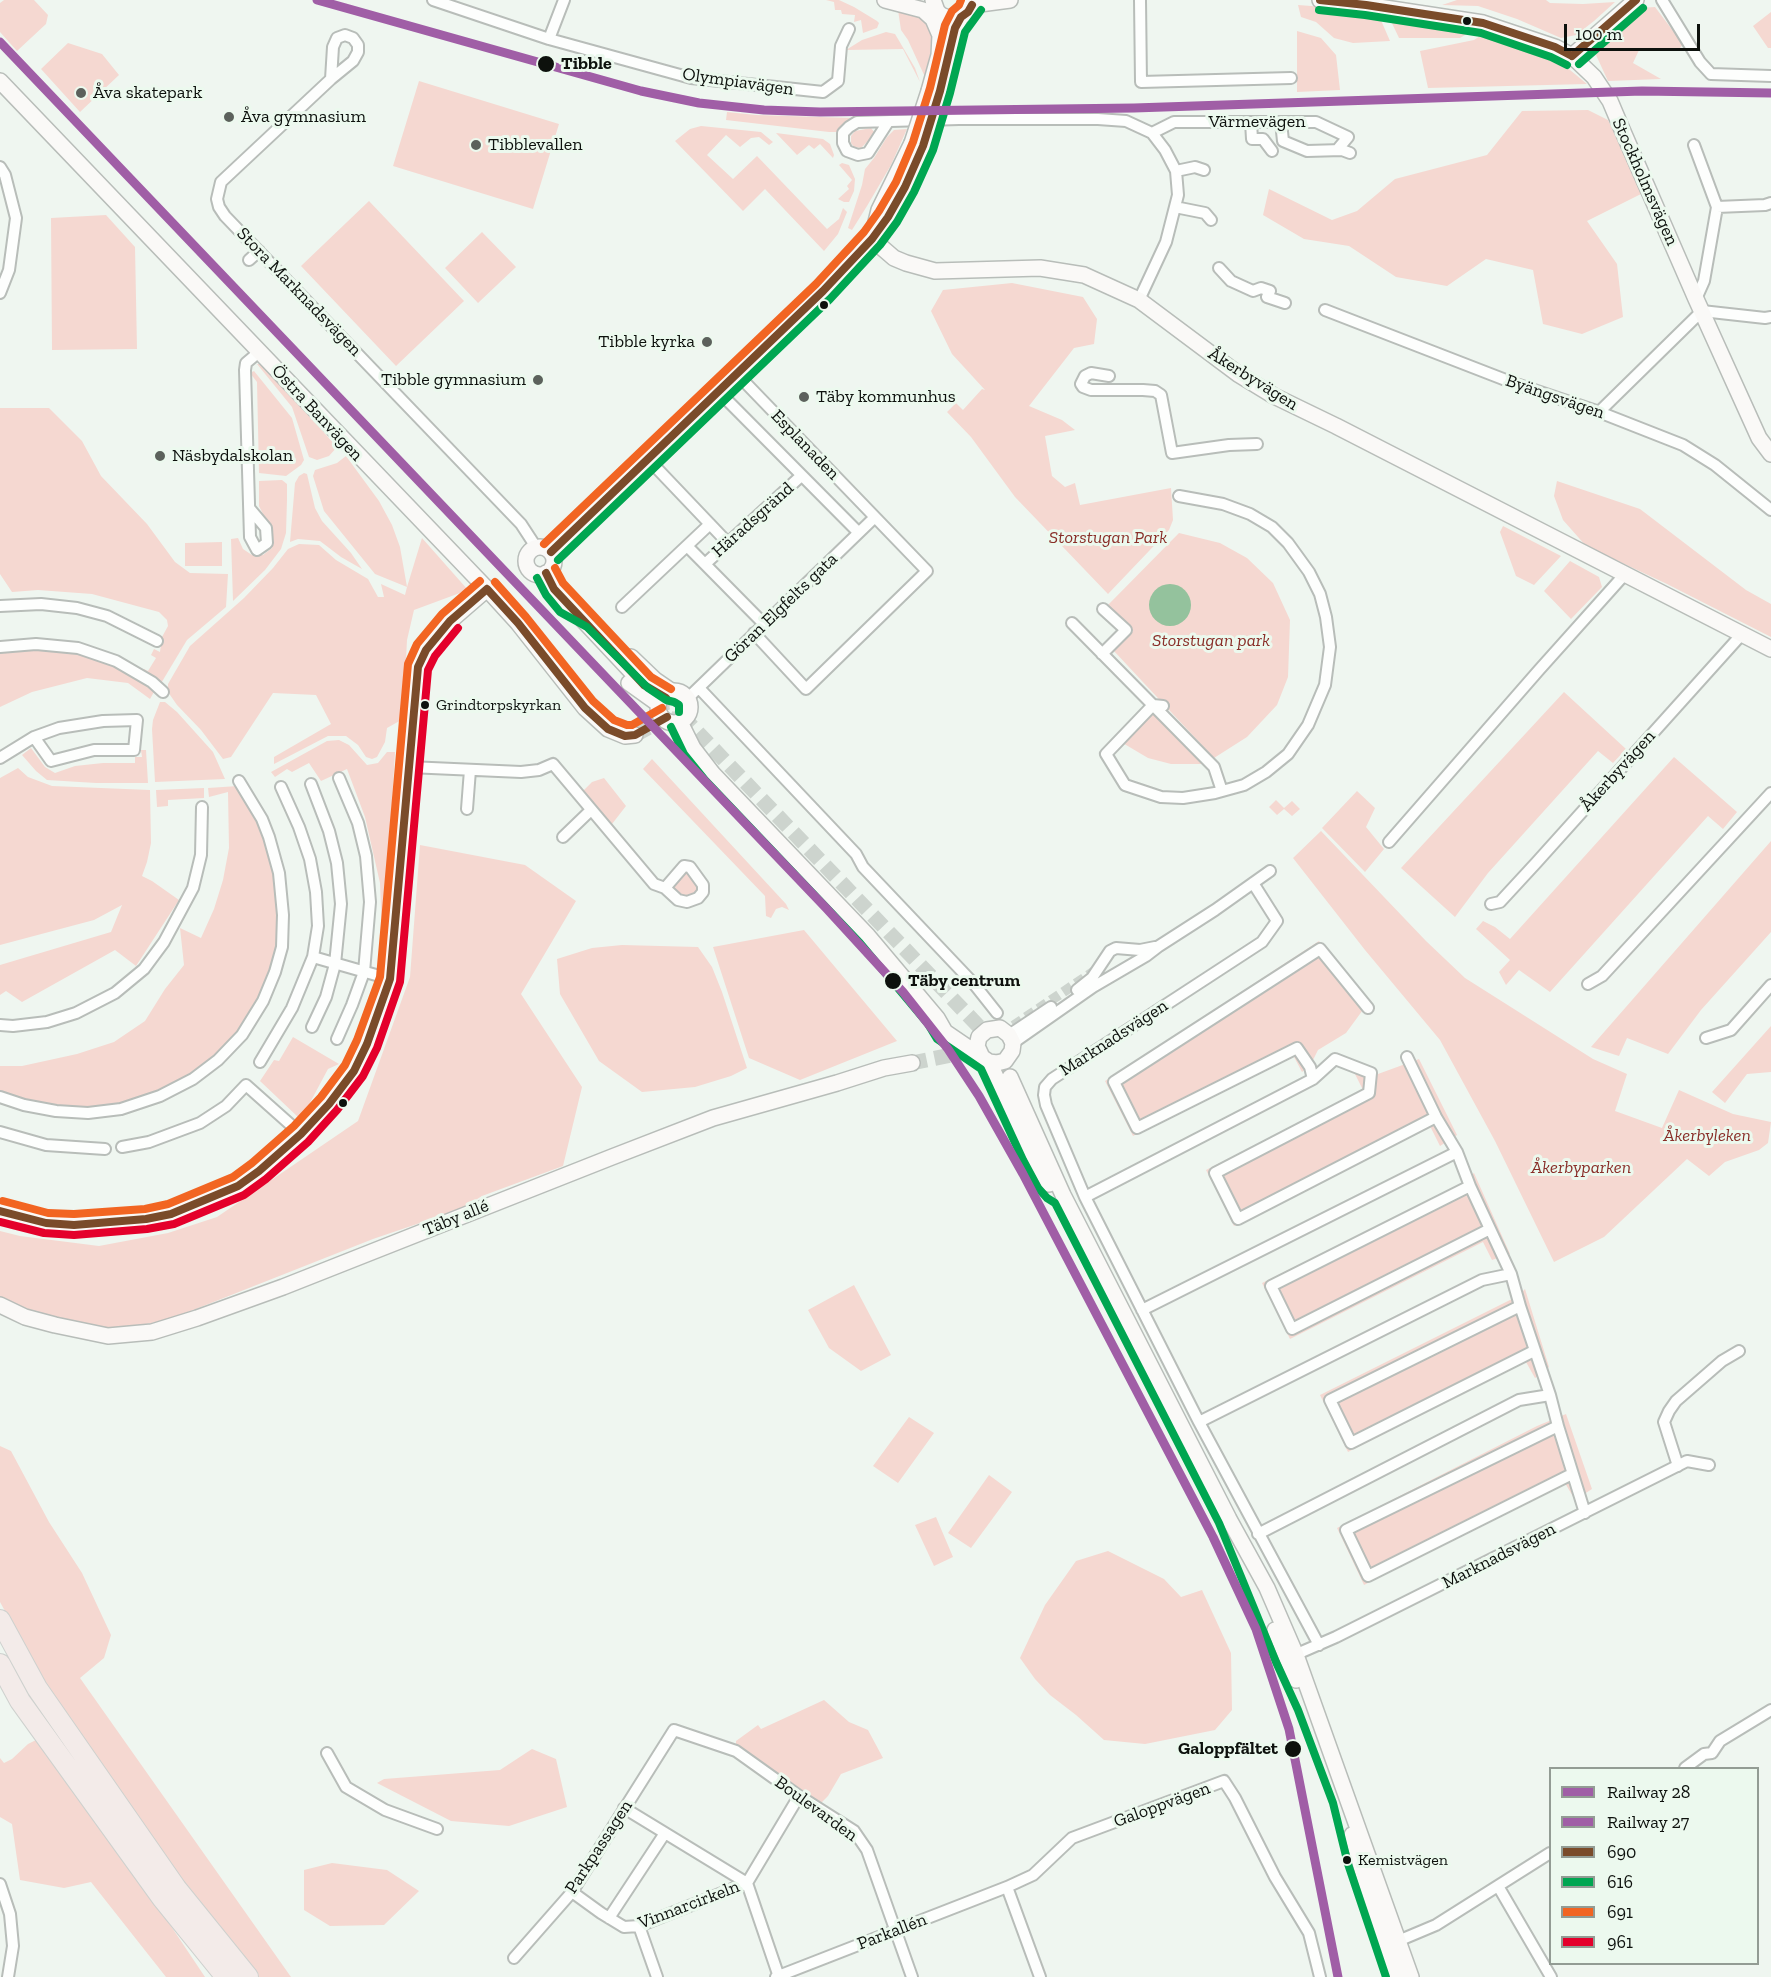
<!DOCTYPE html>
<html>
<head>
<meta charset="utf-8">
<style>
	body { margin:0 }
	#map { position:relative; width:1771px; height:1977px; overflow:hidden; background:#eff6f0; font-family:"Zilla Slab",serif }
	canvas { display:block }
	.legend { position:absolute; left:1549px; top:1767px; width:210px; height:198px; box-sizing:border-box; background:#ecf9ee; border:2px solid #939c94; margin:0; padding:8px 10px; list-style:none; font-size:18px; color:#0d110d }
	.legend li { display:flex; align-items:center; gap:12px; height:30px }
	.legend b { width:30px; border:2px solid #939c94 }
	.scale { position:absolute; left:1564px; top:24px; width:136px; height:27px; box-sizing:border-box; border:3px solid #0d110d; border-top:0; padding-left:8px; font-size:18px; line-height:21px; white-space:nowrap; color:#0d110d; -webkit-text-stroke:4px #ecf9ee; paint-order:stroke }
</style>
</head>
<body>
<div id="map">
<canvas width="1771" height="1977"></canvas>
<ul class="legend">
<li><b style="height:8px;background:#a05ea6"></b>Railway 28</li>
<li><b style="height:8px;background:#a05ea6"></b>Railway 27</li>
<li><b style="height:8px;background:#7a4b2a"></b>690</li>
<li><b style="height:8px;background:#00a651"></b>616</li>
<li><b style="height:8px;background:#f26522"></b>691</li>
<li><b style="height:8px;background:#e4002b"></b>961</li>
</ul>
<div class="scale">100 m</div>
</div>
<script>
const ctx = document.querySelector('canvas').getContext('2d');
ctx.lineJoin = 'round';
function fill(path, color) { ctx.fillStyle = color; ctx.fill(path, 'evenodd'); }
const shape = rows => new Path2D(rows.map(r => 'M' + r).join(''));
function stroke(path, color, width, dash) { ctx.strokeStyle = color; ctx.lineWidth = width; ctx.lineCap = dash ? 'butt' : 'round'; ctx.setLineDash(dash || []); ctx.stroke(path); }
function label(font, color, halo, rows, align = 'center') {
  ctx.font = font + ' "Zilla Slab",serif'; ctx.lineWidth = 6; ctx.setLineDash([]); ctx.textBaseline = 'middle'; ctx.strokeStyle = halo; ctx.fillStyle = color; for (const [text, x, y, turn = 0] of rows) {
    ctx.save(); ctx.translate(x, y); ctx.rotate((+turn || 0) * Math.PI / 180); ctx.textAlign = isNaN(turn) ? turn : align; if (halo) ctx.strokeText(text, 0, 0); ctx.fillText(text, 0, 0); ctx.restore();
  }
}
fill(shape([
	[4,0,34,0,48,15,46,24,17,51,0,32,0,3],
	[826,0,839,0,854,7,877,21,879,23,877,28,863,33,861,20,854,22,855,15,842,14,841,10,835,10,834,2],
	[1457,0,1546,0,1550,3,1583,4,1615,2,1594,21,1576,35,1561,38,1517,19,1478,6,1442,5],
	[1298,5,1338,8,1352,15,1380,18,1390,41,1353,43,1334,38,1316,22,1301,17],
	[1655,7,1683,44,1678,51,1640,48,1633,63,1661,79,1608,81,1596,55,1599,46,1639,8],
	[898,10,922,16,932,31,929,65,925,77,908,40,901,30],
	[1771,12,1771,48,1768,48,1753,26],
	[1389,17,1475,29,1460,38,1399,38],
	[1297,31,1321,38,1336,55,1340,90,1297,92],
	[886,32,895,34,898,39,915,68,920,82,903,49,846,50,862,40],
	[1486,32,1553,56,1587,84,1428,88,1420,51,1474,40],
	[68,43,102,54,119,75,80,112,41,69],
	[419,81,559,124,533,209,393,166],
	[1588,110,1608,120,1643,193,1587,221,1617,264,1623,317,1582,334,1543,324,1533,270,1486,259,1447,286,1396,277,1349,246,1304,239,1263,215,1269,189,1332,220,1357,211,1395,179,1487,155,1522,111],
	[727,112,756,115,851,118,837,132,829,132,726,120],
	[701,126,761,132,773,142,769,145,759,137,751,138,740,147,726,135,707,155,733,179,757,156,827,229,839,219,843,208,847,212,838,234,824,251,765,189,743,211,675,141,690,129],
	[871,128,875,133,867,142,861,148,854,147,851,143,851,136,855,131],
	[907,129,891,165,867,206,852,230,848,228,862,185,865,169,874,158,887,137,894,130],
	[776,133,823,139,830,144,834,155,833,158,820,144,814,149,809,145,797,155],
	[842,163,849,165,855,179,854,191,849,202,844,202,838,199,849,189,847,186,852,180,839,165],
	[369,201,464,301,396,366,301,266],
	[106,215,135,247,137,349,52,350,51,218],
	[482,232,516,267,478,303,445,268],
	[1012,283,1083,297,1097,319,1094,344,1074,348,1029,406,1062,420,1075,430,1045,436,1052,476,1065,487,1075,483,1080,505,1171,488,1173,520,1169,530,1108,594,1015,497,971,437,947,412,956,403,963,410,982,389,985,390,952,354,931,311,943,290],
	[257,364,262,364,337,447,329,456,317,460,309,457,292,407],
	[254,371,292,418,304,460,301,465,286,476,259,473,257,382,250,373],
	[0,408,49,408,82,441,101,476,147,524,175,562,190,573,228,574,226,607,187,640,160,685,141,672,144,669,148,671,156,658,151,655,154,649,160,652,162,637,168,626,167,620,159,612,92,594,38,590,12,592,0,574],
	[346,456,379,501,392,525,400,547,407,587,422,538,468,590,414,610,407,640,403,719,387,728,385,742,377,757,372,759,366,757,358,745,346,736,328,736,274,764,274,757,331,724,316,695,273,693,231,757,223,759,201,730,177,705,168,692,168,684,190,646,244,598,273,568,288,549,299,544,319,545,336,560,368,579,378,597,384,597,381,584,405,595,407,587,375,574,324,511,313,476,315,470,337,463],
	[304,473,307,474,315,508,322,521,351,553,362,569,341,557,320,541,298,539,290,542,295,483,299,476],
	[282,480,287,484,287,500,286,533,281,549,265,570,233,601,231,539,238,538,243,549,252,555,263,555,272,548,273,534,259,506,259,481],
	[1557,481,1640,509,1746,590,1771,604,1771,637,1667,584,1586,546,1563,520,1554,496],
	[1503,526,1561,556,1534,585,1516,576,1500,532],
	[1179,533,1220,543,1247,558,1273,583,1290,620,1288,677,1277,705,1247,737,1214,758,1113,650,1133,631,1107,606],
	[222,542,222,566,185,566,185,543],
	[1570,561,1599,577,1602,587,1571,619,1544,591],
	[30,649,66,649,97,656,136,676,155,690,150,699,128,683,87,678,32,692,0,707,0,651],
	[1564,692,1626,749,1613,763,1598,751,1488,873,1455,917,1401,868],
	[160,702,165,702,177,712,213,752,225,779,155,782,152,729,153,720],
	[1154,712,1202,764,1171,764,1148,758,1121,742],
	[339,740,349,745,367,765,378,763,387,752,395,752,383,954,380,955,377,969,382,934,380,883,365,817,347,769,321,781,309,763,292,772,287,769,275,777,271,772,327,741],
	[31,748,45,767,55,773,75,766,103,763,135,763,135,757,142,757,141,750,146,750,148,783,96,783,47,780,36,771,22,755],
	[1674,757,1737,812,1723,829,1708,816,1550,992,1519,970,1506,985,1499,972,1510,960,1476,929,1483,921,1495,927,1510,939],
	[652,759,786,904,789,910,782,907,776,909,771,918,766,916,765,896,643,769],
	[18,768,28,777,52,786,150,790,151,843,147,862,142,876,152,881,179,900,136,966,115,950,22,1002,6,991,0,995,0,965,111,932,122,905,94,920,0,945,0,778],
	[604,778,626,806,612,824,606,824,589,806,589,798,583,791,592,782],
	[238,786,267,834,280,896,281,935,267,985,239,1035,211,1064,169,1091,125,1106,76,1110,15,1101,8,1094,0,1091,0,1066,22,1066,77,1054,114,1042,145,1021,165,989,184,965,180,928,201,938,214,909,223,880,229,848,228,792,209,797,208,788],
	[204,788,204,798,168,800,168,806,157,807,156,790],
	[1357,791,1375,808,1366,827,1384,849,1365,872,1322,828],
	[1276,800,1284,808,1292,801,1300,809,1292,816,1284,809,1277,815,1269,807],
	[1321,831,1426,941,1465,978,1593,1059,1627,1074,1615,1111,1662,1128,1679,1090,1733,1114,1771,1122,1768,1143,1759,1150,1725,1162,1709,1176,1687,1159,1604,1237,1554,1262,1495,1141,1440,1040,1365,950,1293,858],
	[1771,841,1771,932,1701,1010,1668,1054,1627,1038,1619,1056,1591,1047],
	[420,845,525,865,576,901,521,994,582,1087,563,1166,482,1196,461,1209,373,1239,168,1320,124,1328,88,1326,36,1314,0,1297,0,1231,20,1236,99,1246,168,1233,217,1217,358,1121,410,977],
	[686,870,700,889,695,896,687,899,680,897,669,887],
	[804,930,897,1041,800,1080,749,1058,713,947],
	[1319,941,1368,1003,1346,1033,1318,1050,1310,1066,1302,1072,1293,1055,1133,1136,1105,1081],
	[622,945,698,947,712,967,722,992,747,1068,731,1076,695,1087,642,1092,599,1061,560,994,557,959,592,948],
	[1771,1026,1771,1072,1747,1074,1725,1103,1712,1092],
	[293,1037,339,1064,328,1069,305,1112,298,1117,260,1081,274,1060,279,1061],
	[1419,1059,1457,1135,1440,1146,1430,1126,1234,1226,1206,1170,1363,1090,1354,1072,1378,1074],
	[1474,1173,1510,1254,1492,1260,1483,1242,1290,1339,1262,1283,1457,1186],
	[854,1285,891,1355,861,1371,829,1348,808,1310],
	[1525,1289,1549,1367,1542,1374,1535,1378,1526,1362,1348,1452,1320,1395,1518,1296],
	[1566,1414,1592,1489,1575,1500,1565,1483,1364,1585,1337,1528,1537,1426],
	[909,1417,934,1433,898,1483,873,1466],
	[0,1446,11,1451,49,1522,82,1573,111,1635,104,1658,80,1678,291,1977,257,1977,164,1859,86,1748,40,1675,0,1602],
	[989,1475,1012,1492,971,1548,948,1533],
	[936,1517,953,1557,934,1566,915,1525],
	[1108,1551,1164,1579,1181,1597,1202,1590,1231,1653,1232,1710,1215,1730,1145,1744,1104,1740,1076,1715,1050,1695,1035,1679,1020,1658,1045,1605,1076,1561],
	[824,1700,849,1722,868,1730,883,1758,841,1774,828,1796,816,1808,736,1751,736,1741,758,1725,761,1729],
	[36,1740,96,1814,205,1977,166,1977,91,1882,64,1888,20,1880,12,1824,0,1817,0,1758,4,1763,12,1759,28,1744],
	[532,1749,556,1759,567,1807,509,1826,451,1821,377,1783,384,1779,500,1770],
	[332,1863,387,1870,419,1891,384,1925,330,1926,304,1910,304,1870]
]), '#f5d8d1');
fill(shape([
	'1149 605a21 21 0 1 1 42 0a21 21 0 1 1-42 0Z'
]), '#94c29d');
stroke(shape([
	[1001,1034,1096,970]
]), '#cdd4ce', 10, [10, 5]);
stroke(shape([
	[644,685,666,698],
	'662 707a12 12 0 1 1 24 0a12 12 0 1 1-24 0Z',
	[682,716,987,1035],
	[635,735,667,717],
	[912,1063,980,1049]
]), '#cdd4ce', 15, [15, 8]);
const street = shape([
	[433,0,549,39,691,78,823,92,838,81,841,46,849,29],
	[1140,0,1141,82,1291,78],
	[1662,0,1700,62,1711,74,1771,76],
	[549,39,564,0],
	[331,79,333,47,337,38,345,35,353,38,358,45,358,52,353,61,331,79,221,182,217,199,219,207,225,216,521,524,536,547],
	[888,122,868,153,858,155,847,151,843,143,843,133,849,127,857,122,959,119,1098,119,1126,121,1152,133,1165,150,1176,171,1178,195,1166,242,1139,300],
	[1251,122,1252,139,1263,139,1272,151],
	[1281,122,1283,141,1307,151,1342,150,1350,153],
	[1152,133,1174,122,1316,122,1348,137,1337,150],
	[1694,145,1717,207,1704,281,1696,299],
	[0,167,5,175,16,218,9,270,0,293],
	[1176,171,1195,167,1204,170],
	[1175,207,1205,213,1211,220],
	[1717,207,1765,205,1771,203],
	[249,260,259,251],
	[1219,268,1231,281,1253,291,1261,288,1270,291,1267,297,1285,303],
	[1325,310,1516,384,1599,412,1683,445,1715,465,1771,510],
	[736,373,927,571,806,689,754,633],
	[1109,376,1091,373,1085,376,1081,384,1083,387,1091,390,1143,390,1155,391,1161,395,1172,453,1229,445,1257,444],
	[718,391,858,532],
	[1599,412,1702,311,1765,318,1771,317],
	[647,458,727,542],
	[250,509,266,528,267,543,257,550,250,537,245,370,246,363,259,352],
	[687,546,764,624],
	[705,564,801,476],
	[0,606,41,604,77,608,107,616,157,641],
	[622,607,710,524],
	[1072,623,1214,767,1222,791],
	[0,647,36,644,78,648,116,661,152,682,163,692],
	[1102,654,1126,630,1103,609],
	[699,688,856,854,863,867,974,984,997,1013],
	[688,698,874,518],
	[1163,706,1153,705,1106,754,1125,785,1161,797,1183,798,1215,793,1244,785,1266,772,1288,754,1308,725,1325,685,1330,647,1326,617,1320,594,1309,572,1288,543,1272,527,1250,514,1223,504,1179,496],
	[0,758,34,737,59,728,103,721,137,720,134,750,94,750,51,761,34,737],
	[409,767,521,772,539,770,553,764,654,884,665,888,678,900,687,902,698,898,703,892,703,885,690,867,684,866,665,888],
	[311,784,329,831,337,863,341,904,335,964,326,997,312,1027],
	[281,787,299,827,310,859,316,892,318,926,313,957,390,979],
	[467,809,470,770],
	[563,837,591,810],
	[1389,842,1539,670,1625,574],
	[1253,883,1277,921,1262,942,1052,1079,1045,1087,1044,1095,1046,1105,1085,1197,1199,1422,1319,1645],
	[1491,904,1500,902,1536,863,1742,634],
	[1588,984,1602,976,1771,793],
	[1077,990,1092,978,1110,951,1116,948,1140,950,1155,947],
	[0,1025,13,1026,47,1022,76,1013,115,993,144,969,164,942,193,888,201,855,202,807],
	[1009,1035,1051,1007],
	[1706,1038,1731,1030,1771,985],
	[337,1039,352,1005,364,972,370,902,366,856,358,823,339,778],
	[1013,1043,1093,987,1146,956,1159,946,1215,910,1270,871],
	[1407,1057,1436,1117,1457,1152,1470,1186,1271,1286,1292,1329,1490,1229],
	[260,1062,292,1008,313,957],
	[1313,1079,1310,1067,1297,1048,1137,1128,1114,1082,1320,949,1368,1008],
	[0,1097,24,1105,56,1111,88,1113,121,1109,160,1096,193,1079,218,1060,242,1035,263,1001,275,972,282,947,283,915,279,873,269,837,262,819,239,781],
	[0,1132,46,1145,105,1149],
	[122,1147,149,1142,200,1123,226,1106,246,1085,301,1134],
	[1470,1186,1511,1274,1520,1306],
	[1085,1197,1313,1079,1335,1059,1371,1073,1369,1093,1215,1173,1238,1219,1436,1117],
	[1142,1310,1457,1152],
	[1534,1351,1351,1443,1330,1400,1520,1306,1550,1395,1558,1426],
	[1199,1422,1482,1280,1511,1274],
	[1678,1466,1664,1422,1669,1411,1676,1401,1722,1361,1739,1351],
	[1572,1474,1368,1576,1346,1530,1558,1426,1585,1513],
	[1258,1534,1519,1400,1550,1395],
	[1290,1657,1336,1637,1687,1461,1709,1465],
	[327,1753,346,1787,385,1810,437,1829],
	[1685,1768,1704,1754,1712,1753,1720,1741,1771,1710],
	[624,1808,747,1883],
	[0,1884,10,1914,13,1946,8,1977],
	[1498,1886,1551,1977],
	[1007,1887,1040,1977],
	[572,1892,601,1913,624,1927,639,1926,747,1883],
	[609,1918,665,1833],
	[639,1926,657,1977],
	[1398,1941,1436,1925,1550,1853],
	[514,1958,572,1892,674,1730,736,1751,799,1796,854,1831,867,1850,912,1977],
	[776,1977,1007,1887,1033,1875,1072,1838,1224,1781,1235,1798,1275,1877,1309,1933,1320,1977],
	[779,1977,747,1883,799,1796]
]);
const secondary = shape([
	[885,0,923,10,933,19,939,33],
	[933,0,937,11,941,15,951,19,961,17,968,12,972,0],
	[1320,0,1366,5,1483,23,1555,47,1572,56,1594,77,1610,101,1621,127,1696,299,1759,438,1771,454],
	[972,5,1010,0],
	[1572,56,1636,0],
	[0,81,487,589,518,623,585,708,608,729,625,736,635,735],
	[929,91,939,55,941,15],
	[940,91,955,28,961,17],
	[874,230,879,210,912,143],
	[872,239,894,258,906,263,935,271,1040,268,1084,275,1139,300,1238,374,1274,396,1336,426,1771,649],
	'526 561a14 14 0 1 1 28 0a14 14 0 1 1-28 0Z',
	[551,552,858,256,888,217,905,187,923,146],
	[546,573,554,589,644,685],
	[631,657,655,680,671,691],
	[629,683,657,703],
	'658 707a16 16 0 1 1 32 0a16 16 0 1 1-32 0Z',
	[680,722,693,748,713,774,868,936,937,1018,945,1032,989,1062,997,1063,1005,1061,1012,1051,1013,1043,1009,1035,1000,1028,987,1030,979,1037,977,1046,982,1057],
	[989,1062,1032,1155,1049,1184],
	[1010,1077,1063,1195,1229,1519,1267,1588,1296,1655,1411,1977],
	[0,1211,46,1223,74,1225,146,1219,171,1214,238,1186,259,1171,301,1134,329,1104,354,1071,367,1044,390,979,418,667,426,650,450,621,487,589],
	[0,1305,25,1317,55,1325,108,1336,152,1332,197,1318,283,1287,612,1157,713,1118,837,1083,884,1068,912,1063],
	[1275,1630,1296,1680],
	[1352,1835,1378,1925,1397,1977]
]);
const highway = shape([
	[0,1620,37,1688,176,1888,248,1977],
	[0,1664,20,1701,162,1898,226,1977]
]);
stroke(street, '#b8bdb9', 14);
stroke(secondary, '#b8bdb9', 18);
stroke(highway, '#ced1ce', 22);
stroke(street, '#fdfefd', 10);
stroke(secondary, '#faf9f7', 15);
stroke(highway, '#f3ebe9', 20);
const secondaryBridge = shape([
	[912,143,929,91],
	[923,146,940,91]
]);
stroke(secondaryBridge, '#b8bdb9', 18, []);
stroke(secondaryBridge, '#faf9f7', 15);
stroke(shape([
	[1320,0,1366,5,1483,23,1555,47,1572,56],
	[1572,56,1636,0],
	[551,552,823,291,872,239,888,217,905,187,923,146,940,91,955,28,961,17,968,12,972,5],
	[546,573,554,589,644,685,666,698],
	[487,589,518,623,585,708,608,729,625,736,635,735,667,717],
	[0,1211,46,1223,74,1225,146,1219,171,1214,238,1186,259,1171,301,1134,329,1104,354,1071,367,1044,390,979,418,667,426,650,450,621,487,589]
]), '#7a4b2a', 8);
stroke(shape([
	[1319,10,1365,15,1481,33,1551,57,1567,65],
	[1579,64,1643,8],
	[558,560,830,299,880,245,897,222,914,192,933,150,950,93,965,32,981,10],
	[537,578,546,595,560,612,587,627,648,688,666,700,674,702,679,705,679,712],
	[671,727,684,754,705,780,860,943,928,1024,937,1039,981,1069,1023,1160,1038,1188,1047,1198,1055,1203,1219,1523,1276,1662,1298,1710,1333,1803,1348,1864,1386,1977]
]), '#00a651', 8);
stroke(shape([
	[544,544,816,284,864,232,879,211,896,182,913,142,930,88,945,25,952,11,959,5,961,0],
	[555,568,563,583,651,677,671,689],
	[495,582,526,617,593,701,614,720,627,725,632,725,662,708],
	[3,1201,48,1213,74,1214,145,1209,168,1204,233,1177,252,1163,294,1126,321,1097,345,1065,357,1040,380,977,408,664,417,644,442,614,480,581]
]), '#f26522', 8);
stroke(shape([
	[0,1222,44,1233,74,1235,147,1229,174,1224,244,1195,266,1179,308,1142,337,1110,363,1076,377,1048,400,982,428,670,435,656,458,628]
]), '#e4002b', 8);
stroke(shape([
	[0,42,826,908,903,992,948,1049,979,1096,1023,1174,1213,1537,1256,1629,1289,1729,1338,1977]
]), '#a05ea6', 9);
stroke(shape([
	[317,0,641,91,699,103,764,110,820,112,1134,108,1642,91,1771,93]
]), '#a05ea6', 9);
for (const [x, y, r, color] of [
	[1467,21,5,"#0d110d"],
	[546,64,9,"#0d110d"],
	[81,93,6,"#5c615c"],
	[229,117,6,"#5c615c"],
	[476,145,6,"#5c615c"],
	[824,305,5,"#0d110d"],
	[707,342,6,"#5c615c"],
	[538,380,6,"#5c615c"],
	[804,397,6,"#5c615c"],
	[160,456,6,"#5c615c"],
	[425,705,5,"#0d110d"],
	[893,981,9,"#0d110d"],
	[343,1103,5,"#0d110d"],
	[1293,1749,9,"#0d110d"],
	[1347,1860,5,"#0d110d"]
]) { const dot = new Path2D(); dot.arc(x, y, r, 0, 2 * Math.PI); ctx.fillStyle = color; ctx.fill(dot); stroke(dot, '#ecf9ee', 2); }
label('16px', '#0d110d', '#ecf9ee', [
	["Grindtorpskyrkan",436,705],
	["Kemistvägen",1358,1860]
], 'left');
label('bold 18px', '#0d110d', '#ecf9ee', [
	["Tibble",561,64],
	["Täby centrum",908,981],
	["Galoppfältet",1278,1749,"right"]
], 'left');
label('18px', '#0d110d', '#ecf9ee', [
	["Olympiavägen",738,82,8],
	["Värmevägen",1257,122],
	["Stockholmsvägen",1645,182,66],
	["Stora Marknadsvägen",299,292,46],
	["Åkerbyvägen",1253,379,32],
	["Byängsvägen",1555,397,19],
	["Östra Banvägen",317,413,47],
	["Esplanaden",805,445,46],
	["Häradsgränd",753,520,-42],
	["Göran Elgfelts gata",781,608,-44],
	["Åkerbyvägen",1618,771,-48],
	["Marknadsvägen",1114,1038,-33],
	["Täby allé",456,1218,-22],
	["Marknadsvägen",1499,1556,-27],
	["Galoppvägen",1162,1805,-20],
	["Boulevarden",816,1809,36],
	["Parkpassagen",599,1847,-57],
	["Vinnarcirkeln",689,1905,-21],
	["Parkallén",892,1932,-21]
]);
label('18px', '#0d110d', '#ecf9ee', [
	["Åva skatepark",93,93],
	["Åva gymnasium",241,117],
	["Tibblevallen",488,145],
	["Tibble kyrka",695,342,"right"],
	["Tibble gymnasium",526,380,"right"],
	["Täby kommunhus",816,397],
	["Näsbydalskolan",172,456]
], 'left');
label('italic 18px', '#892e28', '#ecf9ee', [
	["Storstugan Park",1108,538],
	["Storstugan park",1211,641],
	["Åkerbyleken",1707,1136],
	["Åkerbyparken",1581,1168]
]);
</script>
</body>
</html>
